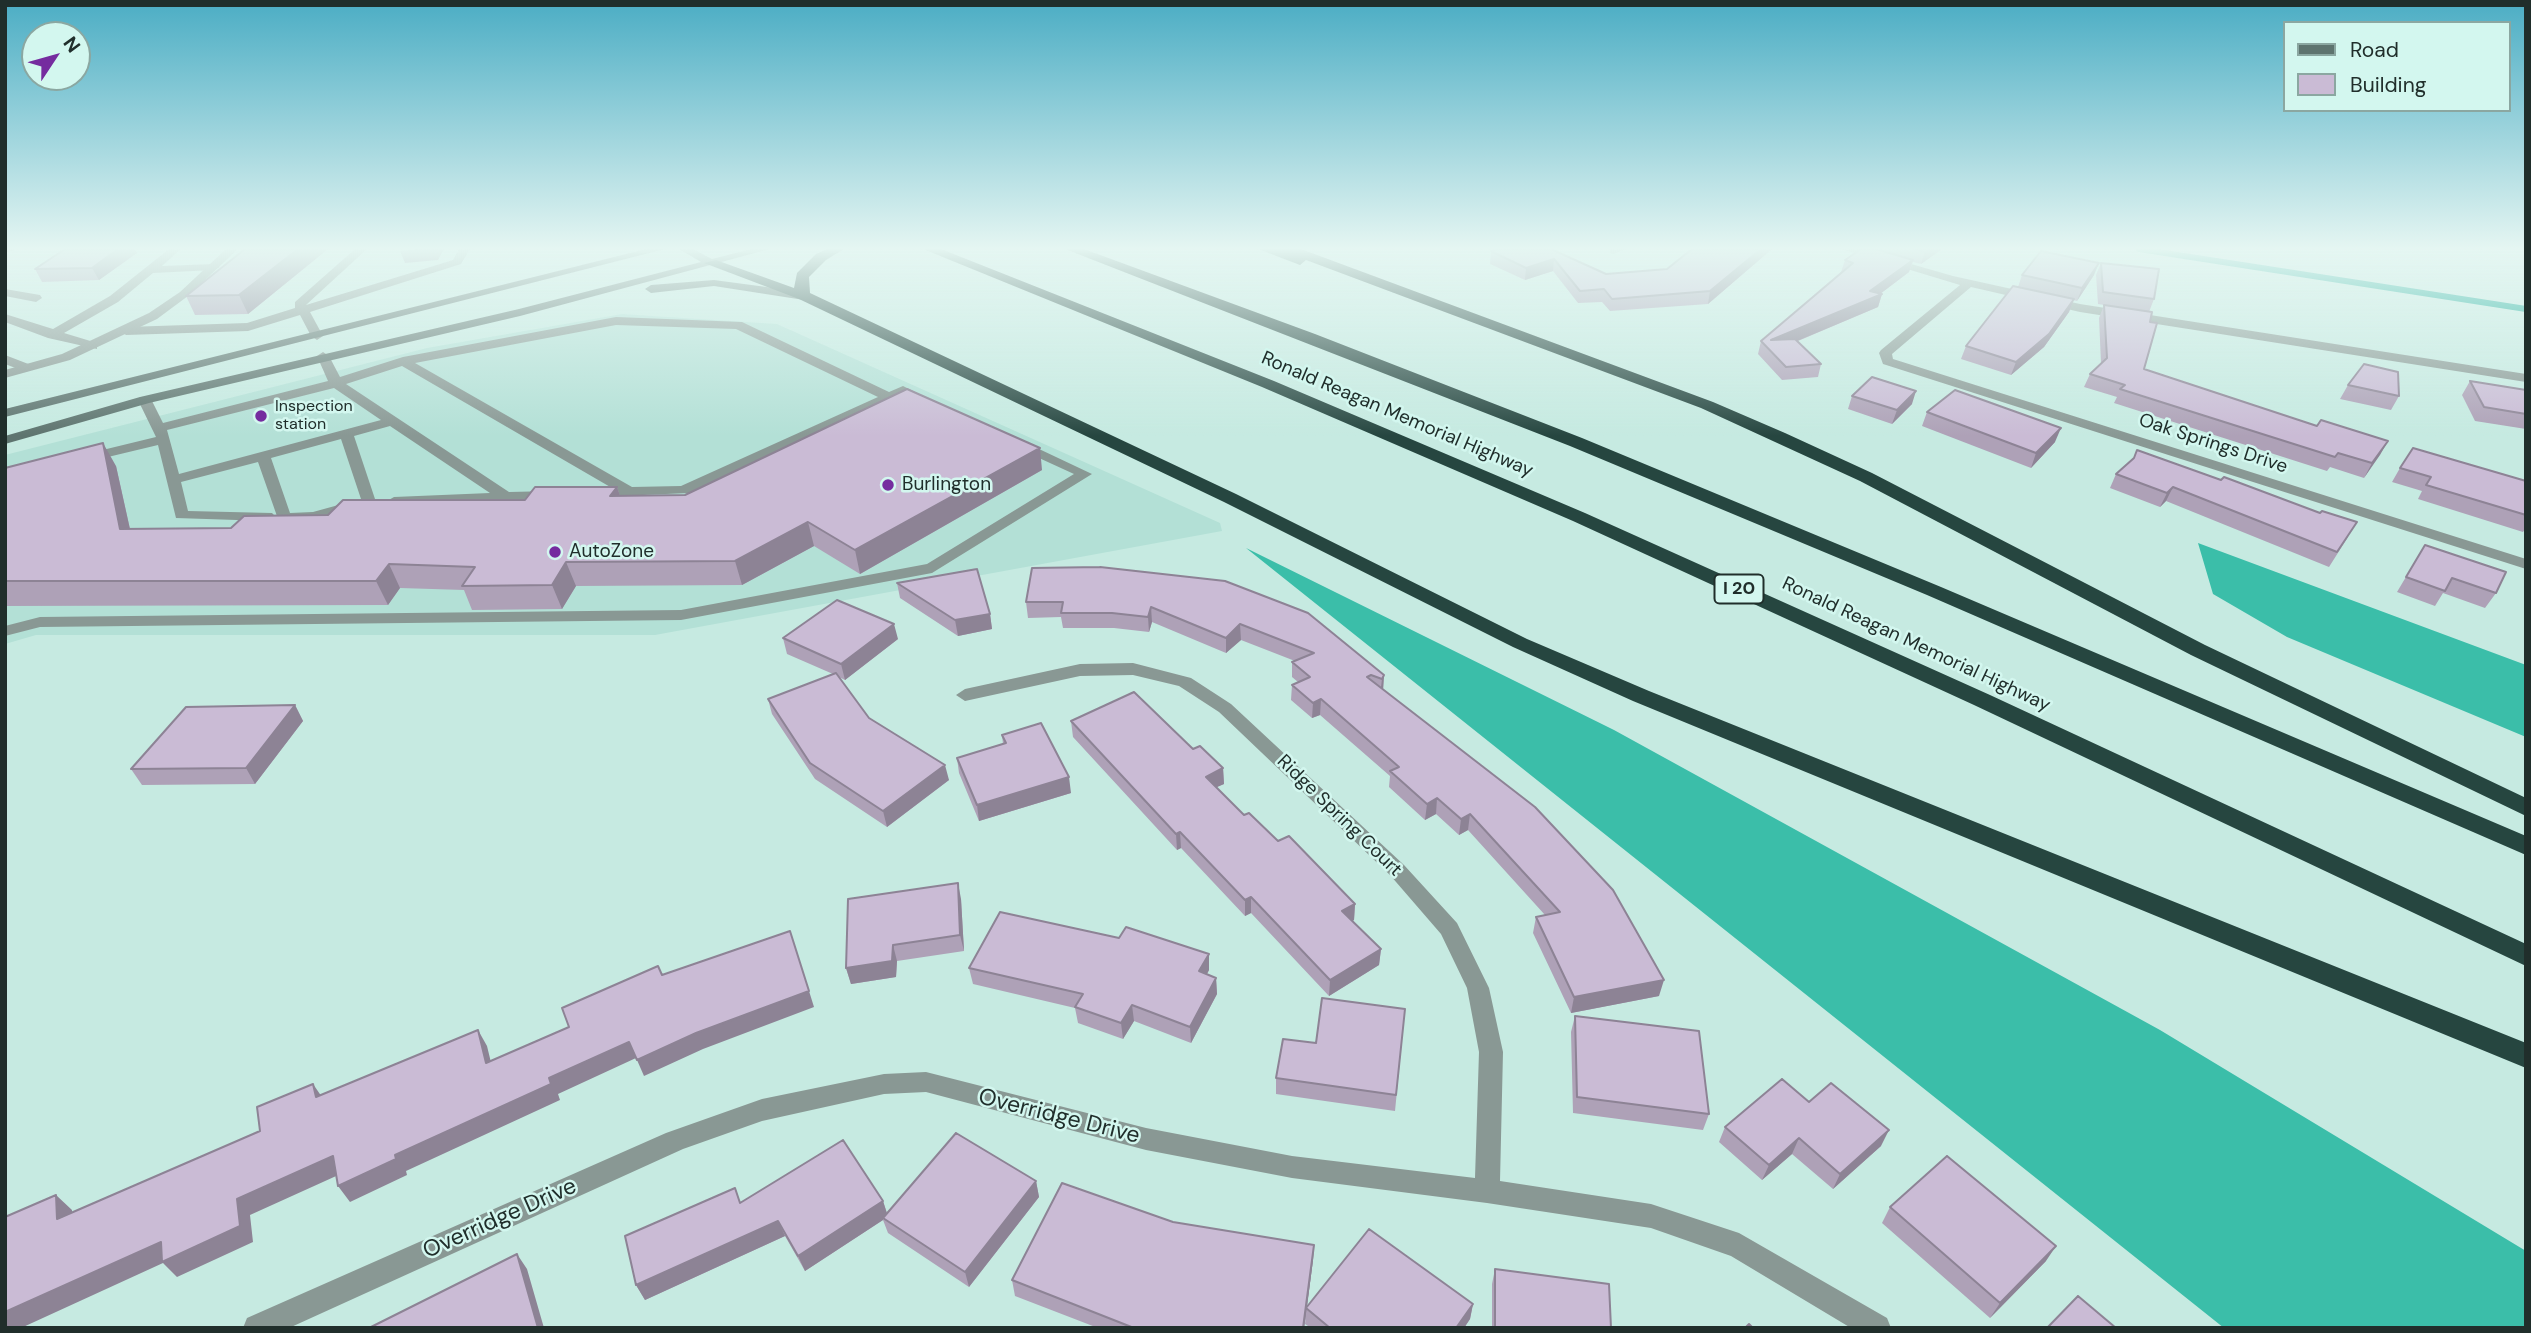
<!DOCTYPE html>
<html>
<head>
<meta charset="utf-8">
<style>
	body { margin:0 }
	#map { position:relative; width:2531px; height:1333px; overflow:hidden; background:#c6eae1; font-family:"DM Sans",sans-serif }
	canvas { display:block }
	.frame { position:absolute; inset:0; border:7px solid #202e2b; pointer-events:none }
	.legend { position:absolute; left:2283px; top:21px; width:228px; height:91px; box-sizing:border-box; background:#d3f7ef; border:2px solid #8ba7a1; margin:0; padding:9px 12px; list-style:none; font-size:21px; color:#202e2b }
	.legend li { display:flex; align-items:center; gap:14px; height:35px }
	.legend b { width:35px; border:2px solid #8ba7a1 }
	.north { position:absolute; left:21px; top:21px; width:70px; height:70px; box-sizing:border-box; background:#d3f7ef; border:2px solid #8ba7a1; border-radius:50%; rotate:54deg; font-size:19px; font-weight:700; line-height:28px; text-align:center; color:#202e2b }
	.north::after { content:''; display:block; margin:auto; width:24px; height:32px; background:#752c9f; clip-path:polygon(50% 0,100% 100%,50% 72%,0 100%) }
</style>
</head>
<body>
<div id="map">
<canvas width="2531" height="1333"></canvas>
<div class="frame"></div>
<ul class="legend">
<li><b style="height:9px;background:#5e746f"></b>Road</li>
<li><b style="height:19px;background:#cabbd5"></b>Building</li>
</ul>
<div class="north">N</div>
</div>
<script>
const g = document.querySelector('canvas').getContext('2d');
g.lineJoin = 'round';
function fill(path, color) {
  g.fillStyle = color;
  g.fill(path, 'evenodd');
}
function toPath(rows) {
  const path = new Path2D();
  for (const r of rows) {
    path.moveTo(r[0], r[1]);
    for (let i = 2; i < r.length; i += 2) path.lineTo(r[i], r[i + 1]);
  }
  return path;
}
function stroke(path, color, width, dash) {
  g.strokeStyle = color;
  g.lineWidth = width;
  g.lineCap = dash ? 'butt' : 'round';
  g.setLineDash(dash || []);
  g.stroke(path);
}
function label(font, color, halo, rows, align = 'center') {
  g.font = font + ' "DM Sans",sans-serif';
  g.lineWidth = 5;
  g.setLineDash([]);
  g.textBaseline = 'middle';
  g.strokeStyle = halo;
  g.fillStyle = color;
  for (const [text, x, y, turn = 0] of rows) {
    g.save();
    g.translate(x, y);
    g.rotate((+turn || 0) * Math.PI / 180);
    g.textAlign = isNaN(turn) ? turn : align;
    if (halo) g.strokeText(text, 0, 0);
    g.fillText(text, 0, 0);
    g.restore();
  }
}
const built = toPath([
	[622,314,777,324,1220,523,1222,531,655,635,36,635,5,644,5,455,427,348]
]);
const forest = toPath([
	[2198,543,2526,665,2526,737,2287,637,2213,594],
	[1246,548,1614,730,2160,1030,2526,1251,2526,1328,2224,1328]
]);
const stream = toPath([
	[2139,249,2526,309]
]);
const service = toPath([
	[5,249,17,249,5,253,5,249],
	[169,249,181,249,162,266,214,264,220,267,214,270,153,273,118,302,64,333,97,343,97,349,48,338,5,322,5,314,53,329,110,296,169,249],
	[355,249,367,249,306,305,453,260,459,249,470,249,461,264,310,312,323,336,317,340,311,336,300,315,248,331,126,335,120,331,126,327,247,323,295,308,295,302,355,249],
	[5,289,40,295,42,298,36,302,5,296,5,289],
	[616,317,742,322,889,392,903,386,931,400,924,404,903,395,689,493,597,497,590,493,592,490,612,488,402,366,346,384,509,492,552,491,559,495,552,499,389,504,387,501,394,497,490,493,390,426,354,436,376,502,374,505,364,505,362,502,341,439,271,458,290,513,313,512,353,501,361,506,358,509,313,522,278,519,258,462,181,482,188,511,272,513,275,516,272,519,267,521,176,518,158,445,87,462,80,458,82,455,156,437,138,400,140,397,150,397,163,423,328,381,317,356,323,352,329,356,340,377,403,357,616,317],
	[616,325,736,329,878,397,681,486,632,487,415,363,616,325],
	[334,388,381,420,179,474,167,430,334,388],
	[5,355,31,365,32,368,26,372,5,364,5,355],
	[1020,440,1092,474,932,573,681,620,40,627,5,636,5,626,40,617,681,610,927,564,1074,474,1015,447,1015,441,1020,440]
]);
const minor = toPath([
	[226,249,238,249,188,296,157,319,70,360,5,378,5,370,62,354,149,313,180,292,226,249],
	[1610,249,1625,249,1614,254,1610,253,1610,249],
	[1841,249,1859,249,1953,276,2080,304,2526,374,2526,382,2080,312,1971,287,1892,354,1893,359,2526,559,2526,569,1883,364,1879,353,1881,350,1960,285,1841,249],
	[1133,663,1191,678,1231,704,1404,865,1457,923,1489,988,1503,1052,1500,1181,1651,1204,1739,1233,1887,1318,1891,1328,1851,1328,1731,1256,1651,1228,1487,1203,1292,1178,1146,1150,926,1092,884,1094,762,1121,683,1149,289,1328,243,1328,247,1318,666,1133,762,1099,884,1074,926,1072,1146,1128,1292,1156,1475,1178,1479,1052,1467,988,1441,934,1390,875,1219,712,1179,686,1133,675,1080,676,965,701,956,695,965,689,1080,664,1133,663]
]);
const secondary = toPath([
	[646,249,665,249,5,417,5,409,646,249],
	[679,249,693,249,712,259,751,249,770,249,520,316,149,403,5,444,5,436,140,397,519,309,701,262,679,249],
	[714,280,804,292,810,296,804,300,714,286,651,293,645,289,651,285,714,280]
]);
const motorway = toPath([
	[827,249,844,249,826,260,809,277,810,293,1236,494,1527,639,1649,691,2526,1043,2526,1068,1633,701,1513,647,1224,502,799,299,704,263,716,260,794,288,797,273,816,254,827,249],
	[923,249,941,249,1274,381,1585,513,1990,695,2526,944,2526,966,1974,705,1573,521,1262,387,923,249],
	[1065,249,1084,249,1315,334,1582,438,1941,587,2526,836,2526,855,1927,595,1570,446,1065,249],
	[1258,249,1301,249,1713,402,1785,433,1872,473,2205,645,2526,798,2526,816,2191,655,1860,481,1701,408,1306,260,1300,265,1258,249]
]);
const wall = toPath([
	[245,249,328,249,248,314,195,315,186,296],
	[1494,249,1551,249,1606,274,1667,269,1692,249,1772,249,1708,304,1610,311,1602,302,1578,303,1553,271,1525,280,1490,264,1491,251,1496,250],
	[1861,249,1942,249,1921,264,1913,262,1909,272,1880,294,1882,294,1878,307,1798,341,1821,364,1818,377,1782,380,1758,354,1761,341,1841,272,1845,260],
	[137,253,99,280,42,282,35,269],
	[2101,263,2154,299,2149,312,2144,369,2317,426,2388,441,2364,478,2330,467,2327,471,2114,403,2117,397,2084,387,2090,374,2101,363,2099,318,2104,305,2098,304,2096,275],
	[2022,275,2094,275,2077,301,2073,300,2069,312,2044,347,2011,375,1961,359,1966,346,2018,287],
	[2470,381,2526,390,2526,429,2475,421,2462,395],
	[2348,385,2399,396,2391,410,2340,399],
	[1852,396,1912,404,1892,424,1848,409],
	[1927,412,2055,442,2031,468,1922,426],
	[2133,459,2348,537,2329,567,2166,501,2160,507,2110,488,2116,474],
	[116,466,130,529,231,528,328,515,525,500,617,487,620,496,685,495,1042,470,860,574,814,546,742,585,576,586,562,609,472,610,464,590,400,588,388,605,5,606,5,468],
	[2400,468,2526,481,2526,528,2523,532,2418,499,2422,491,2392,482],
	[2425,545,2496,593,2485,608,2443,593,2435,606,2397,592],
	[1100,567,1384,675,1383,689,1659,996,1571,1013,1533,933,1536,917,1545,915,1468,830,1459,835,1436,814,1425,820,1389,787,1390,776,1320,715,1312,718,1291,700,1292,685,1298,682,1292,677,1292,662,1295,661,1241,640,1226,653,1152,622,1149,632,1114,628,1063,628,1061,617,1028,618,1026,602],
	[897,583,990,614,992,629,958,636,900,598],
	[783,638,898,639,845,680,839,677,869,718,949,780,887,827,815,779,772,714,768,699,833,674,787,654],
	[295,705,303,721,255,784,142,785,131,769],
	[1071,721,1193,749,1223,768,1224,784,1216,787,1244,815,1355,904,1354,920,1352,921,1381,949,1379,965,1329,996,1251,913,1245,916,1181,848,1177,850,1073,737],
	[1002,735,1071,793,979,821,959,773,957,758,1003,744],
	[961,899,964,951,897,961,896,977,851,984,846,968],
	[1119,938,1209,970,1207,974,1216,978,1217,994,1191,1043,1134,1021,1123,1039,1078,1023,1075,1008,973,984,969,968],
	[1405,1009,1395,1111,1276,1094,1276,1078,1316,1043],
	[1575,1016,1709,1114,1703,1130,1573,1113,1571,1032],
	[1725,1127,1881,1146,1833,1189,1792,1154,1762,1180,1719,1142],
	[1036,1181,1039,1197,969,1287,888,1233,883,1220,805,1271,785,1236,645,1300,636,1285,741,1202,883,1201,887,1213],
	[1890,1207,2046,1261,1990,1318,1882,1223],
	[1173,1222,1314,1245,1313,1260,1307,1307,1473,1304,1470,1319,1464,1328,1311,1328,1305,1324,1306,1316,1304,1328,1098,1328,1015,1296,1012,1280],
	[1495,1269,1611,1328,1492,1328,1492,1284]
]);
const shadedWall = toPath([
	[118,249,135,249,137,253,99,280,92,268],
	[298,249,328,249,248,314,239,295],
	[419,249,444,249,438,260,405,263,400,251],
	[1761,249,1772,249,1708,304,1710,291],
	[1929,249,1942,249,1921,264,1925,252],
	[1554,259,1553,271,1525,280,1526,268],
	[1913,260,1909,272,1876,297,1882,294,1878,307,1771,352,1771,340,1870,291],
	[2099,263,2094,275,2077,301,2082,288],
	[2074,299,2069,312,2044,347,2011,375,2016,362],
	[1916,391,1912,404,1892,424,1897,410],
	[2061,428,2055,442,2031,468,2036,453],
	[2388,441,2380,455,2364,478,2372,463],
	[103,443,116,466,135,552,120,529],
	[1040,448,1042,470,860,574,855,550],
	[617,487,625,510,610,496],
	[2173,487,2166,501,2160,507,2167,493],
	[808,522,814,546,742,585,735,561],
	[566,562,576,586,562,609,552,585],
	[389,564,400,588,388,605,376,581],
	[1151,607,1152,622,1149,632,1148,617],
	[990,614,992,629,958,636,955,620],
	[894,624,898,639,845,680,841,664],
	[1240,624,1241,640,1226,653,1226,638],
	[1384,675,1383,691,1380,695,1382,679],
	[1321,699,1320,715,1312,718,1313,703],
	[295,705,303,721,255,784,246,768],
	[945,765,949,780,887,827,883,811],
	[1223,768,1224,784,1206,792,1206,777],
	[1069,777,1071,793,979,821,977,805],
	[1437,798,1436,814,1425,820,1427,804],
	[1470,814,1468,830,1459,835,1461,819],
	[1180,832,1181,848,1177,850,1176,834],
	[958,883,961,899,964,951,960,935],
	[1251,897,1251,913,1245,916,1245,900],
	[1355,904,1354,920,1341,927,1342,911],
	[893,945,897,961,896,977,851,984,846,968],
	[1381,949,1379,965,1329,996,1330,980],
	[1209,954,1209,970,1200,987,1199,971],
	[1216,978,1217,994,1191,1043,1190,1027],
	[1664,980,1659,996,1571,1013,1574,997],
	[809,991,814,1007,703,1049,644,1076,637,1060,696,1033],
	[1132,1005,1134,1021,1123,1039,1121,1023],
	[478,1030,487,1046,495,1079,486,1063],
	[629,1042,636,1058,558,1094,560,1100,406,1171,407,1175,350,1202,338,1186,395,1155,549,1078],
	[313,1084,324,1100,316,1097],
	[1889,1130,1881,1146,1833,1189,1840,1174],
	[1799,1138,1792,1154,1762,1180,1769,1165],
	[333,1156,345,1172,250,1215,253,1242,177,1277,163,1263,21,1328,5,1328,5,1312,237,1199],
	[1036,1181,1039,1197,969,1287,965,1272],
	[56,1195,72,1210,72,1234,57,1219],
	[883,1201,888,1217,883,1218,883,1220,805,1271,798,1256],
	[778,1221,785,1236,645,1300,636,1285],
	[1314,1245,1313,1260,1304,1328,1303,1328],
	[2056,1246,2046,1261,1990,1318,2000,1303],
	[517,1254,527,1269,544,1328,538,1328],
	[1473,1304,1470,1319,1464,1328,1456,1328]
]);
const building = toPath([
	[65,249,118,249,92,268,35,269,65,249],
	[245,249,298,249,239,295,186,296,245,249],
	[1498,249,1551,249,1606,274,1667,269,1692,249,1761,249,1710,291,1612,299,1604,289,1580,291,1554,259,1526,268,1491,251,1498,249],
	[1861,249,1876,249,1913,260,1870,291,1882,294,1771,340,1795,339,1821,364,1786,367,1761,341,1853,263,1845,260,1861,249],
	[1915,249,1929,249,1925,252,1915,249],
	[2041,251,2099,263,2082,288,2022,275,2041,251],
	[2101,263,2159,269,2154,299,2103,292,2101,263],
	[2013,286,2074,299,2049,334,2016,362,1966,346,2013,286],
	[2104,305,2152,312,2150,322,2157,323,2144,369,2317,426,2321,420,2388,441,2372,463,2338,453,2335,457,2120,389,2125,385,2090,374,2107,358,2104,305],
	[2364,364,2398,372,2399,396,2348,385,2364,364],
	[1872,377,1916,391,1897,410,1852,396,1872,377],
	[2470,381,2526,390,2526,414,2484,407,2470,381],
	[907,389,1040,448,855,550,808,522,735,561,566,562,552,585,462,586,475,567,389,564,376,581,5,581,5,468,103,443,120,529,231,528,244,516,328,515,343,500,525,500,535,487,617,487,610,496,685,495,907,389],
	[1955,390,2061,428,2036,453,1927,412,1955,390],
	[2413,448,2526,481,2526,515,2426,485,2431,477,2400,468,2413,448],
	[2137,450,2221,480,2224,477,2320,513,2322,511,2357,522,2337,552,2173,487,2167,493,2116,474,2134,458,2137,450],
	[2425,545,2506,572,2496,593,2452,578,2445,591,2406,577,2425,545],
	[1100,567,1225,581,1308,613,1384,675,1382,679,1371,675,1367,677,1535,807,1613,890,1664,980,1574,997,1536,917,1560,912,1470,814,1461,819,1437,798,1427,804,1390,771,1399,767,1321,699,1313,703,1292,685,1310,677,1292,662,1314,653,1240,624,1226,638,1151,607,1148,617,1112,613,1061,613,1063,602,1026,602,1032,568,1100,567],
	[977,569,990,614,955,620,897,583,977,569],
	[837,600,894,624,841,664,783,638,837,600],
	[836,673,869,718,945,765,883,811,810,763,768,699,836,673],
	[1134,692,1193,749,1200,746,1223,768,1206,777,1244,815,1249,813,1278,841,1289,836,1355,904,1342,911,1381,949,1330,980,1251,897,1245,900,1180,832,1176,834,1071,721,1134,692],
	[295,705,246,768,131,769,186,707,295,705],
	[1041,723,1069,777,977,805,957,758,1006,743,1002,735,1041,723],
	[958,883,960,935,893,945,892,961,846,968,848,899,958,883],
	[1000,912,1119,938,1126,927,1209,954,1199,971,1216,978,1190,1027,1132,1005,1121,1023,1075,1007,1083,994,969,968,1000,912],
	[790,931,809,991,696,1033,637,1060,629,1042,549,1078,551,1084,395,1155,396,1159,338,1186,333,1156,237,1199,240,1226,162,1262,161,1242,5,1312,5,1217,56,1195,57,1219,260,1131,257,1107,313,1084,316,1097,478,1030,486,1063,569,1027,562,1008,658,966,662,975,790,931],
	[1322,998,1405,1009,1396,1095,1276,1078,1283,1039,1316,1043,1322,998],
	[1575,1016,1699,1031,1709,1114,1577,1097,1575,1016],
	[1782,1079,1809,1102,1831,1083,1889,1130,1840,1174,1799,1138,1769,1165,1725,1127,1782,1079],
	[956,1133,1036,1181,965,1272,883,1218,956,1133],
	[843,1140,883,1201,798,1256,778,1221,636,1285,625,1236,735,1188,740,1203,843,1140],
	[1947,1156,2056,1246,2000,1303,1890,1207,1947,1156],
	[1062,1183,1173,1222,1314,1245,1303,1328,1134,1328,1012,1280,1062,1183],
	[1369,1229,1473,1304,1456,1328,1330,1328,1306,1308,1369,1229],
	[517,1254,538,1328,369,1328,517,1254],
	[1495,1269,1609,1284,1611,1328,1495,1328,1495,1269],
	[2078,1296,2116,1328,2047,1328,2078,1296],
	[1749,1324,1753,1328,1745,1328,1749,1324]
]);
const markers = [
	[261,416,7,"#752c9f"],
	[888,485,7,"#752c9f"],
	[555,552,7,"#752c9f"]
];
const farPoinames = [
	["Inspection",275,407],
	["station",275,425]
];
const shields = [
	[1739,589,49]
];
const shieldNames = [
	["I 20",1739,589]
];
const streetNames = [
	["Ronald Reagan Memorial Highway",1397,415,23],
	["Oak Springs Drive",2213,444,18],
	["Ronald Reagan Memorial Highway",1916,645,25],
	["Ridge Spring Court",1339,816,44]
];
const poiNames = [
	["Burlington",902,485],
	["AutoZone",569,552]
];
const nearStreetnames = [
	["Overridge Drive",1059,1117,14],
	["Overridge Drive",500,1219,-24]
];
fill(built, '#b3e0d6');
fill(forest, '#3bbea9');
stroke(stream, '#01a38e', 6);
fill(service, '#899894');
fill(minor, '#899894');
fill(secondary, '#5e746f');
fill(motorway, '#264640');
fill(wall, '#aea1b7');
fill(shadedWall, '#8d8395');
fill(building, '#cabbd5');
stroke(building, '#8d8395', 2);
const sky = g.createLinearGradient(0, 0, 0, 436);
sky.addColorStop(0, '#4badc4');
sky.addColorStop(0.57, '#e5f6f2');
sky.addColorStop(1, '#e5f6f200');
g.fillStyle = sky;
g.fillRect(0, 0, 2531, 436);
for (const [x, y, r, color] of markers) {
  const dot = new Path2D();
  dot.arc(x, y, r, 0, 2 * Math.PI);
  g.fillStyle = color;
  g.fill(dot);
  stroke(dot, '#d3f7ef', 2.5);
}
label('16px', '#202e2b', '#d3f7ef', farPoinames, 'left');
for (const [x, y, w] of shields) {
  const box = new Path2D();
  box.roundRect(x - w / 2, y - 14.5, w, 29, 5);
  g.fillStyle = '#d3f7ef';
  g.fill(box);
  stroke(box, '#202e2b', 2);
}
label('bold 18px', '#202e2b', null, shieldNames);
label('19px', '#202e2b', '#d3f7ef', streetNames);
label('19px', '#202e2b', '#d3f7ef', poiNames, 'left');
label('23px', '#202e2b', '#d3f7ef', nearStreetnames);
</script>
</body>
</html>
